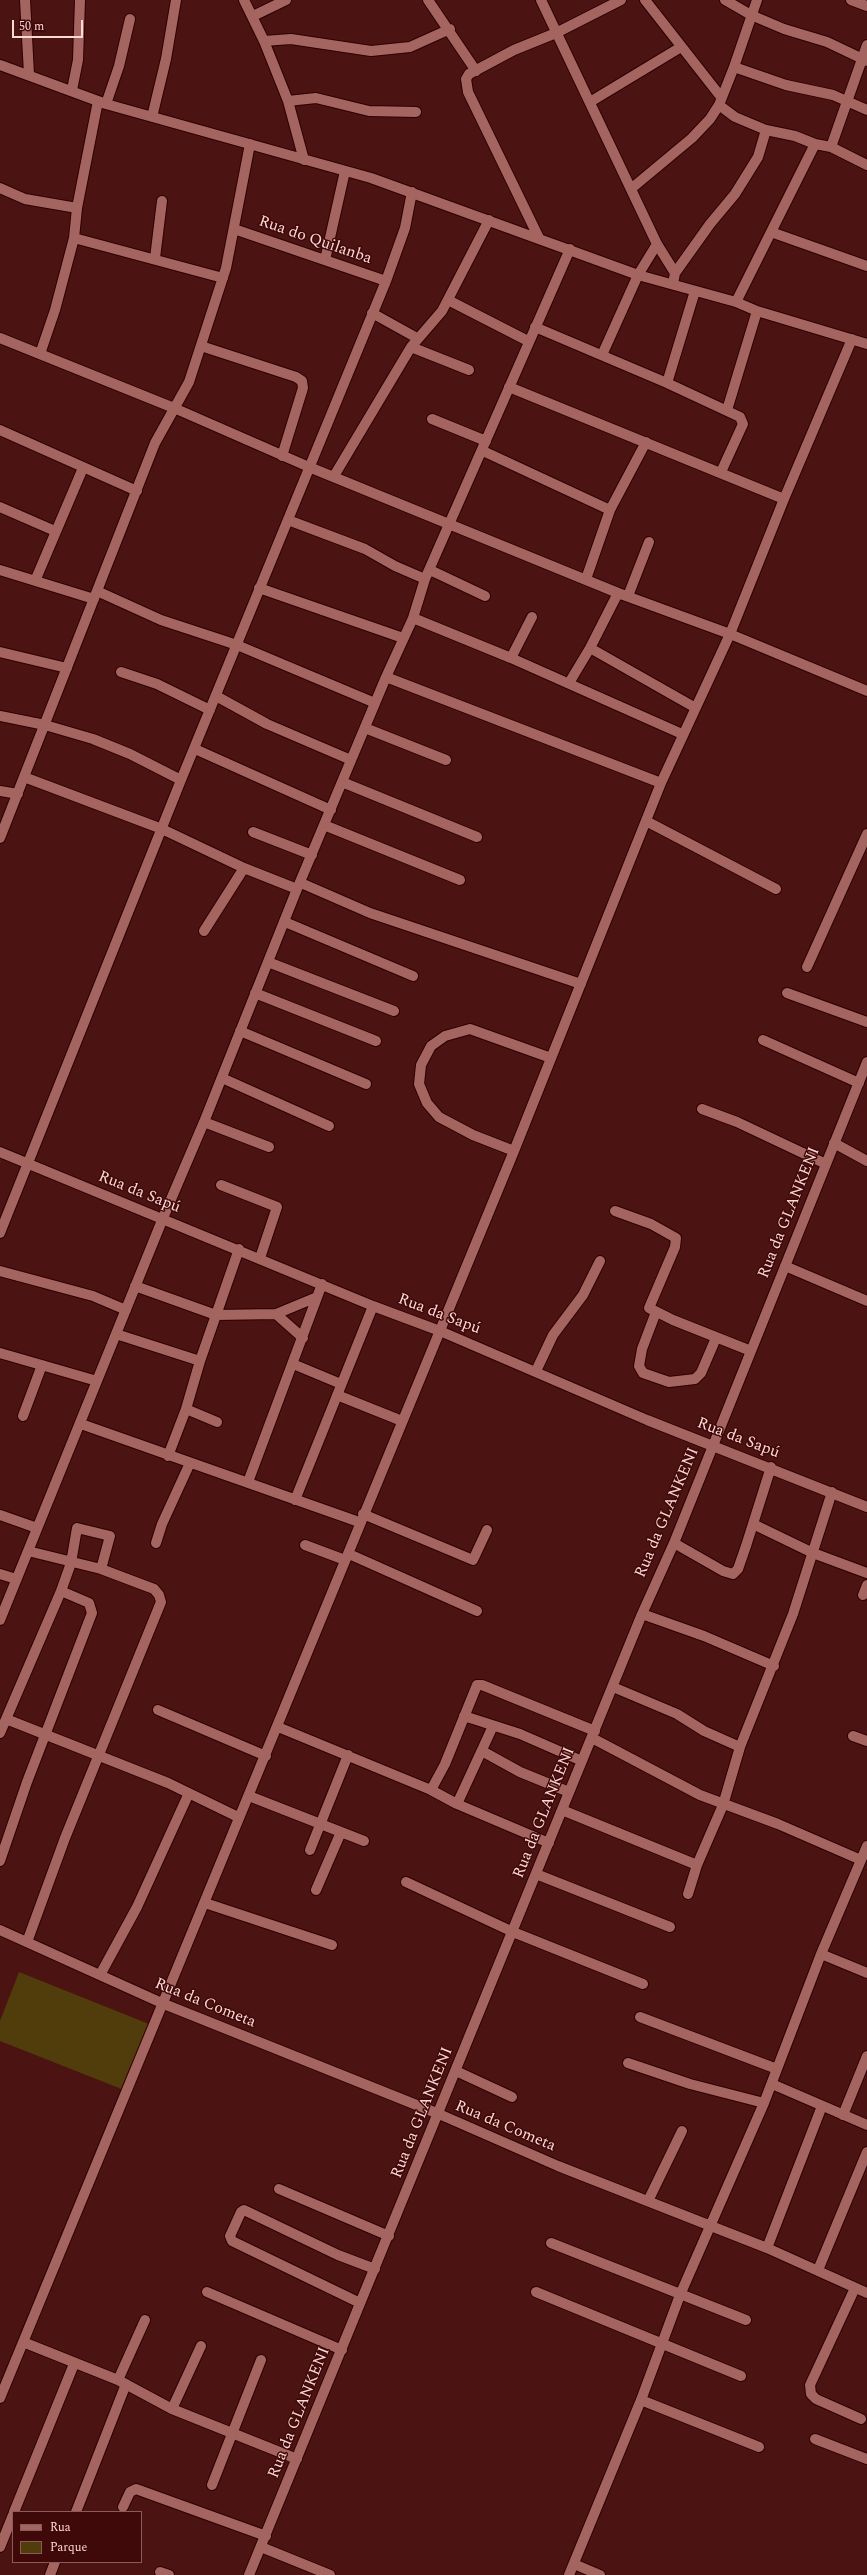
<!DOCTYPE html>
<html>
<head>
<meta charset="utf-8">
<style>
	body { margin:0 }
	#map { position:relative; width:867px; height:2575px; overflow:hidden; background:#4b1312; font-family:Spectral,serif }
	canvas { display:block }
	.legend { position:absolute; left:12px; top:2511px; width:130px; height:52px; box-sizing:border-box; background:#3f0809; border:1px solid #8b5b5a; margin:0; padding:5px 7px; list-style:none; font-size:12px; color:#fdd8d4 }
	.legend li { display:flex; align-items:center; gap:8px; height:20px }
	.legend b { width:20px; border:1px solid #8b5b5a }
	.scale { position:absolute; left:12px; top:20px; width:71px; height:18px; box-sizing:border-box; border:2px solid #fdd8d4; border-top:0; padding-left:5px; font-size:12px; line-height:14px; white-space:nowrap; color:#fdd8d4; -webkit-text-stroke:3px #3f0809; paint-order:stroke }
</style>
</head>
<body>
<div id="map">
<canvas width="867" height="2575"></canvas>
<ul class="legend">
<li><b style="height:5px;background:#a4645f"></b>Rua</li>
<li><b style="height:11px;background:#503d0b"></b>Parque</li>
</ul>
<div class="scale">50 m</div>
</div>
<script>
const g = document.querySelector('canvas').getContext('2d');
g.lineJoin = 'round';
function fill(path, color) {
  g.fillStyle = color;
  g.fill(path, 'evenodd');
}
function toPath(rows) {
  const path = new Path2D();
  for (const r of rows) {
    path.moveTo(r[0], r[1]);
    for (let i = 2; i < r.length; i += 2) path.lineTo(r[i], r[i + 1]);
  }
  return path;
}
function stroke(path, color, width, dash) {
  g.strokeStyle = color;
  g.lineWidth = width;
  g.lineCap = dash ? 'butt' : 'round';
  g.setLineDash(dash || []);
  g.stroke(path);
}
function label(font, color, halo, rows, align = 'center') {
  g.font = font + ' Spectral,serif';
  g.lineWidth = 3;
  g.setLineDash([]);
  g.textBaseline = 'middle';
  g.strokeStyle = halo;
  g.fillStyle = color;
  for (const [text, x, y, turn = 0] of rows) {
    g.save();
    g.translate(x, y);
    g.rotate((+turn || 0) * Math.PI / 180);
    g.textAlign = isNaN(turn) ? turn : align;
    if (halo) g.strokeText(text, 0, 0);
    g.fillText(text, 0, 0);
    g.restore();
  }
}
const green = toPath([
	[19,1972,149,2024,124,2090,0,2041,0,2021]
]);
const minor = toPath([
	[25,0,29,74],
	[244,0,264,41,288,101,304,160],
	[428,0,476,71],
	[541,0,657,244,675,273,673,284],
	[645,0,721,97],
	[725,0,751,15,784,29,827,42,867,61],
	[851,0,867,6],
	[253,16,286,0],
	[264,41,291,39,371,51,410,47,450,29],
	[0,65,106,104,371,178,638,275,736,302,757,311,867,344],
	[734,67,786,85,833,95,867,110],
	[72,90,78,60,80,0],
	[288,101,316,98,369,111,416,112],
	[590,102,681,47],
	[106,104,119,66,130,19],
	[719,105,735,117,766,130,795,136,815,144,831,147,867,165],
	[152,117,166,59,176,0],
	[831,147,867,45],
	[0,188,25,199,77,208],
	[632,188,692,138,710,119,719,105,734,67,757,0],
	[234,229,386,281],
	[771,232,867,266],
	[74,238,223,278],
	[539,238,468,92,466,79,469,74,514,50,556,33,621,0],
	[155,258,162,201],
	[325,260,345,171],
	[675,273,710,224,735,194,758,157,766,130],
	[448,300,528,341],
	[736,302,815,144],
	[372,313,417,338],
	[535,327,667,383,740,417,743,424,721,472],
	[0,338,174,408,309,467,618,593,730,634,867,691],
	[201,346,296,377,302,381,303,388,282,456],
	[411,347,469,370],
	[40,354,55,310,74,238,77,208,98,101],
	[602,355,638,275,657,244],
	[667,383,695,291],
	[509,387,784,499],
	[727,410,757,311],
	[432,419,486,441],
	[0,430,137,491],
	[483,451,610,510],
	[334,476,411,347,442,311,489,220],
	[0,507,55,531],
	[288,520,365,549,395,566,425,579],
	[0,570,94,599],
	[430,570,485,596],
	[586,579,610,510,646,442],
	[35,581,83,468],
	[259,588,403,638],
	[97,591,161,620,237,645,375,703],
	[628,596,649,542],
	[413,618,511,658,682,734],
	[590,648,694,707],
	[0,652,67,668],
	[511,658,532,617],
	[121,672,157,684,210,710],
	[386,677,661,783],
	[569,683,590,648,618,593],
	[216,696,267,724,351,760],
	[0,716,45,725,93,739,130,754,181,780],
	[365,728,446,760],
	[195,749,331,810],
	[24,777,162,829,244,868,297,889],
	[342,782,477,837],
	[0,791,18,794],
	[646,821,776,889],
	[324,825,460,880],
	[253,832,312,855],
	[0,838,155,443,189,382,226,268,250,144],
	[301,883,370,913,581,984],
	[285,922,413,976],
	[204,931,244,868],
	[268,962,394,1011],
	[807,967,867,834],
	[255,993,376,1041],
	[787,993,867,1022],
	[240,1031,366,1084],
	[763,1040,859,1083],
	[222,1078,329,1126],
	[702,1109,737,1122,826,1164],
	[204,1122,269,1147],
	[834,1143,867,1161],
	[514,1151,473,1135,439,1117,427,1103,419,1084,421,1065,431,1046,445,1036,470,1029,551,1058],
	[0,1152,373,1306,440,1331,647,1420,867,1507],
	[221,1185,277,1207,260,1258],
	[615,1211,651,1224,676,1238,675,1247,649,1308,673,1320,751,1351],
	[0,1233,181,780,386,281,405,228,412,192],
	[785,1266,867,1301],
	[0,1271,93,1296,126,1310],
	[135,1286,216,1315,276,1314,317,1297],
	[656,1312,642,1349,639,1366,643,1373,669,1382,695,1379,701,1373,716,1338],
	[276,1314,303,1338],
	[116,1334,200,1361],
	[0,1353,97,1381],
	[293,1364,341,1384],
	[536,1371,553,1335,583,1295,600,1261],
	[337,1395,402,1421],
	[186,1409,217,1422],
	[23,1416,42,1365],
	[81,1424,359,1522],
	[168,1456,186,1409,200,1361,239,1249],
	[248,1482,322,1284],
	[295,1500,373,1306],
	[363,1514,473,1560,487,1530],
	[0,1515,37,1528],
	[753,1524,813,1553,867,1573],
	[156,1543,162,1524,190,1463],
	[674,1543,723,1571,733,1574,738,1569,746,1546,771,1467],
	[305,1545,345,1560],
	[349,1554,477,1611],
	[0,1574,16,1579],
	[863,1595,867,1585],
	[642,1614,704,1636,774,1666],
	[0,1620,163,1218,204,1122,297,889,386,677,413,618,425,579,570,249],
	[613,1687,677,1714,704,1731,740,1747],
	[158,1710,266,1756],
	[464,1716,520,1734,582,1761],
	[6,1719,168,1783,238,1817],
	[278,1727,431,1790,457,1804,549,1843],
	[0,1733,61,1591,71,1563,77,1528,110,1536,101,1569],
	[853,1736,867,1741],
	[592,1738,700,1795,778,1824,861,1860],
	[482,1751,520,1772,569,1792],
	[431,1790,445,1764,477,1685,482,1685,595,1731],
	[249,1796,364,1841],
	[457,1804,493,1726],
	[562,1810,697,1865],
	[310,1850,348,1755],
	[0,1861,27,1782,92,1613,89,1603,61,1591],
	[536,1874,670,1927],
	[406,1882,513,1932,643,1984],
	[316,1890,341,1832],
	[688,1894,697,1865,723,1805,740,1747,793,1614,832,1492],
	[205,1903,332,1945],
	[0,1930,164,2004,439,2114,558,2166,767,2248,867,2293],
	[27,1942,65,1838,161,1602,159,1595,154,1589,101,1569,28,1551],
	[821,1954,867,1973],
	[100,1975,137,1907,189,1793],
	[640,2017,777,2069],
	[628,2063,690,2084,764,2103],
	[456,2071,512,2097],
	[772,2084,867,2125],
	[843,2115,867,2056],
	[279,2189,389,2236],
	[648,2201,682,2131],
	[551,2243,746,2320],
	[767,2248,822,2106],
	[818,2270,867,2152],
	[855,2288,810,2385,811,2394,816,2399,861,2419],
	[207,2292,342,2350],
	[536,2292,741,2376],
	[360,2303,232,2241,230,2236,241,2212,244,2210,338,2255,375,2269],
	[23,2342,118,2380,172,2409,297,2459],
	[118,2380,145,2320],
	[0,2398,514,1151,661,783,730,634,784,499,852,339],
	[641,2400,759,2447],
	[172,2409,201,2346],
	[815,2439,867,2459],
	[212,2485,261,2360],
	[123,2507,130,2492,136,2489,266,2536],
	[14,2512,74,2364],
	[76,2512,126,2384],
	[0,2547,13,2515],
	[261,2547,330,2575],
	[574,2564,600,2575],
	[160,2572,169,2575],
	[50,2575,55,2562],
	[249,2575,642,1614,674,1543,867,1062],
	[569,2575,641,2400,680,2295,764,2103,821,1954,867,1846]
]);
const streetNames = [
	["Rua do Quilanba",315,241,19],
	["Rua da Sapú",139,1193,22],
	["Rua da GLANKENI",790,1213,-68],
	["Rua da Sapú",439,1315,21],
	["Rua da Sapú",738,1439,21],
	["Rua da GLANKENI",668,1513,-67],
	["Rua da GLANKENI",545,1813,-68],
	["Rua da Cometa",205,2004,22],
	["Rua da GLANKENI",423,2113,-68],
	["Rua da Cometa",505,2127,23],
	["Rua da GLANKENI",300,2413,-68]
];
fill(green, '#503d0b');
stroke(minor, '#2e0000', 12);
stroke(minor, '#a4645f', 10);
label('16px', '#fdd8d4', '#3f0809', streetNames);
</script>
</body>
</html>
